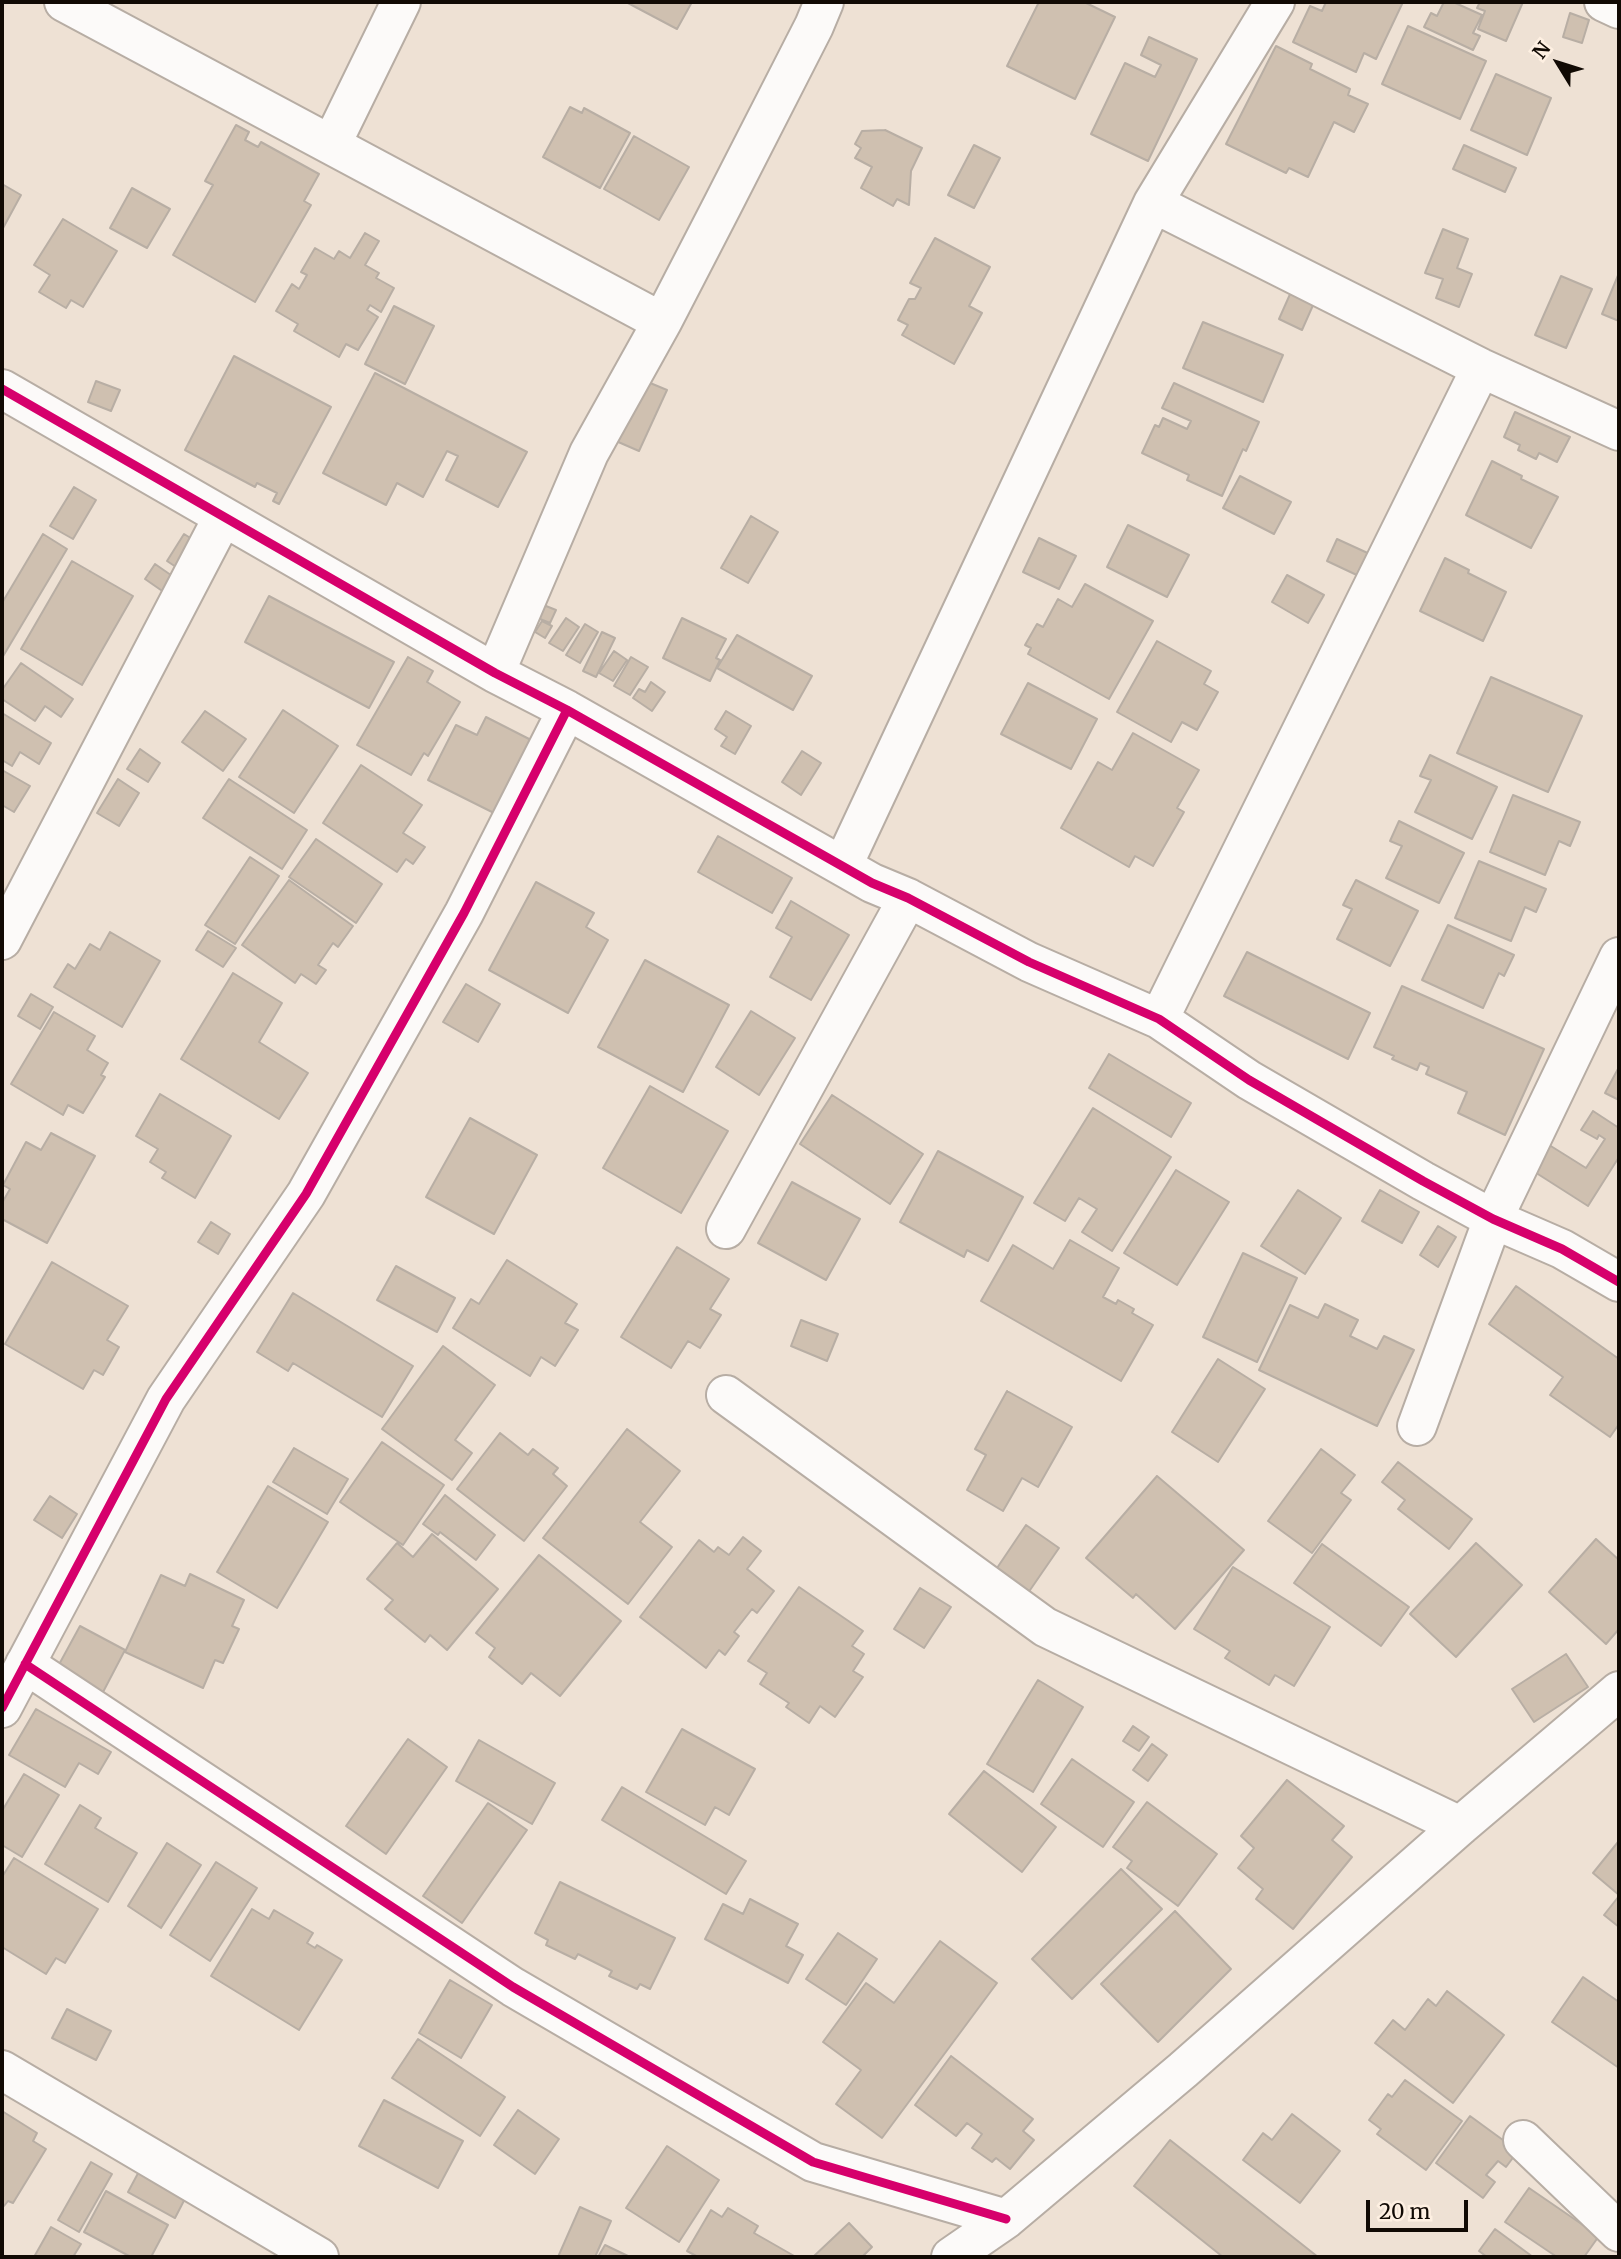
<!DOCTYPE html>
<html>
<head>
<meta charset="utf-8">
<style>
	body { margin:0 }
	#map { position:relative; width:1621px; height:2259px; overflow:hidden; background:#eee1d4; font-family:Merriweather,serif }
	canvas { display:block }
	.frame { position:absolute; inset:0; border:4px solid #110a04; pointer-events:none }
	.north { position:absolute; left:1523px; top:28px; width:70px; height:70px; -webkit-text-stroke:5px #fef0e2; paint-order:stroke; rotate:308deg; font-size:19px; font-weight:700; line-height:28px; text-align:center; color:#110a04 }
	.north::after { content:''; display:block; margin:auto; width:24px; height:32px; background:#110a04; clip-path:polygon(50% 0,100% 100%,50% 72%,0 100%) }
	.scale { position:absolute; left:1366px; top:2200px; width:102px; height:32px; box-sizing:border-box; border:4px solid #110a04; border-top:0; padding-left:9px; font-size:21px; line-height:24px; white-space:nowrap; color:#110a04; -webkit-text-stroke:5px #fef0e2; paint-order:stroke }
</style>
</head>
<body>
<div id="map">
<canvas width="1621" height="2259"></canvas>
<div class="frame"></div>
<div class="north">N</div>
<div class="scale">20 m</div>
</div>
<script>
const g = document.querySelector('canvas').getContext('2d');
g.lineJoin = 'round';
function fill(path, color) {
  g.fillStyle = color;
  g.fill(path, 'evenodd');
}
function toPath(rows) {
  const path = new Path2D();
  for (const r of rows) {
    path.moveTo(r[0], r[1]);
    for (let i = 2; i < r.length; i += 2) path.lineTo(r[i], r[i + 1]);
  }
  return path;
}
function stroke(path, color, width, dash) {
  g.strokeStyle = color;
  g.lineWidth = width;
  g.lineCap = dash ? 'butt' : 'round';
  g.setLineDash(dash || []);
  g.stroke(path);
}
const building = toPath([
	[626,2,692,2,677,29,626,2],
	[1039,2,1084,2,1115,17,1075,99,1007,66,1039,2],
	[1326,2,1403,2,1376,59,1364,53,1356,72,1293,42,1310,6,1322,11,1326,2],
	[1444,2,1453,2,1482,15,1473,33,1480,36,1473,50,1424,27,1431,13,1437,16,1444,2],
	[1480,2,1523,2,1506,41,1478,29,1485,11,1477,8,1480,2],
	[1570,13,1589,20,1582,43,1563,37,1570,13],
	[1408,26,1486,61,1460,119,1382,84,1408,26],
	[1149,37,1197,59,1148,161,1091,134,1125,63,1155,77,1161,65,1141,55,1149,37],
	[1276,46,1312,64,1310,69,1350,89,1348,95,1368,104,1354,132,1334,122,1308,177,1289,168,1286,173,1226,144,1276,46],
	[1496,74,1551,98,1527,155,1471,130,1496,74],
	[570,107,582,113,584,108,630,133,600,188,543,157,570,107],
	[236,125,249,132,245,140,258,147,261,142,319,174,304,201,311,205,255,302,173,255,213,185,205,181,236,125],
	[885,130,922,148,911,171,909,205,897,199,893,206,861,188,872,167,855,158,861,148,855,144,862,131,885,130],
	[634,136,689,167,659,220,604,189,634,136],
	[974,145,1000,158,974,208,948,195,974,145],
	[1464,145,1516,168,1505,192,1453,169,1464,145],
	[2,184,21,195,2,230,2,184],
	[132,188,170,209,147,248,110,228,132,188],
	[63,219,117,251,83,307,71,300,66,308,39,292,50,275,34,265,63,219],
	[1443,229,1468,239,1457,268,1472,274,1459,307,1436,298,1443,279,1425,273,1443,229],
	[365,233,379,241,365,265,379,273,376,278,394,288,381,312,370,305,367,310,378,317,358,350,346,344,339,357,294,331,298,324,276,311,292,284,299,289,307,275,301,272,315,248,334,259,339,251,350,258,365,233],
	[935,238,990,267,969,306,982,313,954,364,902,335,908,325,898,320,909,299,915,299,921,288,910,283,935,238],
	[1619,273,1619,321,1602,314,1619,273],
	[1561,276,1592,289,1566,348,1535,335,1561,276],
	[1291,292,1314,303,1302,330,1279,319,1291,292],
	[394,306,434,326,405,384,365,364,394,306],
	[1203,322,1283,355,1263,402,1183,368,1203,322],
	[234,356,331,407,279,504,273,501,277,493,257,483,255,487,185,450,234,356],
	[375,373,527,452,498,507,446,480,458,456,447,451,423,497,397,483,386,505,323,473,375,373],
	[643,380,667,390,639,451,616,441,643,380],
	[96,381,120,390,111,411,88,402,96,381],
	[1174,383,1259,422,1246,451,1243,449,1222,496,1187,480,1189,475,1142,453,1155,425,1159,427,1163,418,1187,429,1191,421,1162,408,1174,383],
	[1515,412,1570,437,1557,462,1539,453,1536,459,1518,450,1520,445,1504,437,1515,412],
	[1492,461,1522,476,1521,479,1558,497,1531,548,1466,515,1492,461],
	[1240,476,1291,502,1274,534,1223,508,1240,476],
	[74,487,96,500,73,539,50,526,74,487],
	[751,516,778,532,748,583,721,568,751,516],
	[1128,525,1189,555,1167,597,1107,567,1128,525],
	[43,534,67,549,2,658,2,603,43,534],
	[184,534,200,544,182,571,167,561,184,534],
	[1039,538,1076,556,1059,589,1023,572,1039,538],
	[1337,539,1372,555,1361,577,1327,561,1337,539],
	[1445,558,1469,570,1468,573,1506,592,1483,641,1420,611,1445,558],
	[72,561,133,596,82,685,21,649,72,561],
	[155,564,178,580,168,595,145,579,155,564],
	[1287,575,1324,595,1308,623,1272,602,1287,575],
	[1085,584,1153,621,1109,699,1028,654,1031,648,1025,645,1037,624,1043,627,1058,599,1072,607,1085,584],
	[269,596,394,662,369,708,245,642,269,596],
	[541,604,556,610,550,623,535,617,541,604],
	[566,618,579,627,563,651,549,643,566,618],
	[682,618,726,639,716,658,720,660,710,681,663,658,682,618],
	[542,621,552,626,545,638,535,632,542,621],
	[585,624,598,632,580,663,566,655,585,624],
	[602,632,615,638,596,677,583,671,602,632],
	[737,635,812,676,793,710,717,668,737,635],
	[1157,641,1211,671,1204,684,1218,692,1197,730,1182,722,1171,742,1117,712,1157,641],
	[614,651,627,660,613,681,599,673,614,651],
	[408,657,433,671,427,682,460,702,428,756,424,753,411,775,357,745,408,657],
	[631,657,648,667,630,695,614,686,631,657],
	[21,663,73,699,61,717,45,706,35,721,2,699,2,690,21,663],
	[1491,677,1582,716,1548,792,1457,753,1491,677],
	[651,682,665,692,652,711,633,698,639,689,645,692,651,682],
	[1028,683,1097,719,1071,769,1001,734,1028,683],
	[283,710,338,746,294,813,239,777,283,710],
	[205,711,246,739,223,771,182,742,205,711],
	[726,711,751,726,735,754,721,746,727,737,715,729,726,711],
	[2,713,51,743,39,764,20,752,12,766,2,760,2,713],
	[486,717,535,742,498,815,428,780,456,725,477,735,486,717],
	[1133,733,1199,770,1177,808,1184,812,1153,866,1135,856,1129,867,1061,828,1098,762,1112,770,1133,733],
	[140,749,160,763,148,782,127,769,140,749],
	[802,751,821,763,801,795,782,782,802,751],
	[1430,755,1497,787,1472,839,1415,812,1431,780,1420,776,1430,755],
	[361,765,422,805,403,833,425,847,413,864,406,859,397,872,323,823,361,765],
	[2,770,30,786,14,812,2,805,2,770],
	[118,779,139,793,119,826,97,813,118,779],
	[229,779,307,830,282,869,203,818,229,779],
	[1513,795,1580,822,1570,846,1559,841,1545,875,1490,852,1513,795],
	[1399,821,1464,853,1439,903,1386,878,1402,846,1390,841,1399,821],
	[718,836,792,878,772,913,698,872,718,836],
	[316,839,382,884,356,923,289,877,316,839],
	[250,857,279,876,235,944,205,925,250,857],
	[1479,861,1546,889,1536,912,1525,907,1511,941,1455,918,1479,861],
	[289,880,353,926,338,947,333,943,318,965,326,970,316,984,301,974,295,983,242,945,289,880],
	[1356,880,1418,911,1390,966,1337,939,1352,909,1343,905,1356,880],
	[536,882,594,913,586,927,608,940,568,1013,489,970,536,882],
	[791,901,849,935,811,1000,770,977,792,937,776,928,791,901],
	[1448,925,1514,955,1504,976,1499,973,1483,1008,1422,980,1448,925],
	[208,931,236,948,223,967,196,950,208,931],
	[110,932,160,961,122,1027,54,987,68,964,75,969,90,944,100,950,110,932],
	[1247,952,1370,1013,1348,1059,1224,996,1247,952],
	[645,960,729,1005,683,1092,598,1047,645,960],
	[233,973,282,1003,259,1042,308,1073,279,1119,181,1059,233,973],
	[466,984,500,1004,478,1042,443,1022,466,984],
	[1402,986,1544,1049,1505,1135,1458,1113,1467,1092,1426,1074,1429,1067,1420,1063,1417,1070,1392,1059,1394,1056,1374,1047,1402,986],
	[31,994,53,1007,40,1029,18,1016,31,994],
	[751,1011,795,1038,759,1095,716,1067,751,1011],
	[54,1012,95,1036,87,1050,108,1063,101,1075,105,1077,83,1113,68,1105,63,1115,11,1084,54,1012],
	[1109,1054,1191,1103,1171,1137,1089,1088,1109,1054],
	[1619,1067,1619,1100,1605,1093,1619,1067],
	[650,1086,728,1131,681,1213,603,1168,650,1086],
	[160,1094,231,1136,195,1198,162,1178,166,1172,150,1162,158,1149,136,1136,160,1094],
	[832,1095,923,1154,890,1204,800,1144,832,1095],
	[1093,1108,1171,1157,1112,1251,1082,1232,1097,1209,1079,1198,1065,1221,1034,1203,1093,1108],
	[1593,1111,1619,1128,1619,1157,1588,1206,1530,1169,1546,1143,1586,1168,1605,1139,1599,1135,1597,1139,1581,1130,1593,1111],
	[470,1118,537,1155,494,1234,426,1197,470,1118],
	[51,1133,95,1156,47,1243,2,1219,2,1203,10,1189,3,1185,26,1142,41,1150,51,1133],
	[938,1151,1023,1197,988,1261,967,1250,964,1257,900,1222,938,1151],
	[1176,1170,1229,1202,1177,1285,1124,1253,1176,1170],
	[792,1182,860,1219,826,1280,758,1243,792,1182],
	[1298,1190,1341,1218,1305,1274,1261,1246,1298,1190],
	[1380,1190,1419,1212,1402,1243,1362,1221,1380,1190],
	[211,1222,230,1234,218,1254,198,1242,211,1222],
	[1438,1226,1456,1237,1438,1267,1420,1255,1438,1226],
	[1070,1240,1119,1268,1103,1297,1116,1304,1118,1300,1134,1309,1132,1313,1153,1325,1121,1381,981,1301,1013,1245,1053,1269,1070,1240],
	[677,1247,729,1279,710,1309,721,1315,700,1348,688,1341,671,1368,621,1337,677,1247],
	[1243,1253,1297,1278,1257,1362,1203,1337,1243,1253],
	[507,1260,577,1304,565,1323,578,1330,555,1366,541,1357,530,1376,453,1328,471,1299,479,1304,507,1260],
	[52,1262,128,1306,107,1340,119,1347,103,1375,94,1370,83,1389,5,1344,52,1262],
	[396,1266,455,1298,437,1332,377,1300,396,1266],
	[1516,1286,1619,1359,1619,1424,1610,1437,1550,1395,1563,1377,1489,1324,1516,1286],
	[293,1293,413,1366,382,1417,293,1363,288,1371,257,1352,293,1293],
	[1325,1304,1358,1320,1350,1336,1377,1349,1384,1336,1414,1350,1377,1426,1259,1370,1290,1305,1318,1318,1325,1304],
	[801,1320,838,1334,827,1361,791,1346,801,1320],
	[443,1346,495,1385,455,1440,472,1453,452,1480,382,1429,443,1346],
	[1218,1359,1265,1389,1218,1462,1172,1432,1218,1359],
	[1007,1391,1072,1427,1038,1487,1022,1478,1003,1511,967,1490,986,1455,975,1449,1007,1391],
	[627,1429,680,1471,640,1522,672,1547,628,1604,543,1538,627,1429],
	[500,1433,528,1455,533,1449,558,1468,553,1474,567,1486,524,1541,457,1489,500,1433],
	[382,1442,444,1485,403,1545,340,1502,382,1442],
	[294,1448,348,1479,327,1514,273,1482,294,1448],
	[1321,1449,1355,1475,1341,1493,1351,1500,1312,1553,1268,1521,1321,1449],
	[1398,1462,1472,1519,1449,1549,1398,1509,1405,1500,1382,1482,1398,1462],
	[1157,1476,1244,1550,1175,1629,1136,1594,1133,1598,1086,1558,1157,1476],
	[268,1486,328,1522,277,1608,217,1572,268,1486],
	[445,1495,495,1535,476,1560,440,1532,438,1535,423,1524,445,1495],
	[50,1496,77,1514,62,1538,34,1520,50,1496],
	[1026,1525,1059,1548,1028,1593,995,1571,1026,1525],
	[432,1534,498,1589,447,1650,430,1635,425,1642,385,1609,393,1600,367,1579,397,1543,413,1557,432,1534],
	[743,1537,761,1551,747,1569,774,1591,757,1613,752,1609,734,1632,739,1636,725,1655,719,1650,706,1668,640,1617,699,1540,714,1552,718,1547,729,1555,743,1537],
	[1596,1539,1619,1560,1619,1629,1606,1644,1549,1592,1596,1539],
	[1476,1543,1522,1585,1456,1657,1410,1614,1476,1543],
	[1322,1544,1409,1607,1381,1646,1294,1583,1322,1544],
	[539,1555,621,1621,560,1696,531,1673,522,1684,489,1657,495,1648,476,1633,539,1555],
	[1233,1567,1330,1627,1294,1686,1275,1675,1269,1685,1225,1658,1230,1651,1194,1629,1233,1567],
	[190,1574,244,1600,232,1626,239,1629,223,1663,215,1660,203,1688,125,1652,161,1575,185,1586,190,1574],
	[799,1587,863,1631,852,1646,864,1654,853,1671,863,1677,835,1717,820,1706,809,1723,786,1707,789,1703,760,1684,767,1673,748,1661,799,1587],
	[920,1588,951,1607,924,1648,894,1629,920,1588],
	[80,1626,125,1650,102,1694,56,1670,80,1626],
	[1566,1654,1588,1687,1534,1722,1512,1689,1566,1654],
	[1038,1680,1083,1707,1033,1792,987,1764,1038,1680],
	[36,1709,111,1752,98,1774,79,1763,65,1787,9,1755,36,1709],
	[1133,1726,1149,1737,1139,1751,1123,1741,1133,1726],
	[682,1729,755,1769,729,1815,715,1807,705,1825,646,1792,682,1729],
	[408,1739,447,1767,386,1854,346,1826,408,1739],
	[479,1740,555,1783,532,1824,456,1781,479,1740],
	[1152,1744,1167,1755,1148,1781,1133,1770,1152,1744],
	[1072,1759,1134,1802,1103,1847,1041,1804,1072,1759],
	[984,1771,1056,1827,1022,1872,949,1814,984,1771],
	[24,1774,59,1795,22,1857,2,1845,2,1811,24,1774],
	[1287,1780,1344,1826,1332,1840,1352,1857,1293,1929,1256,1899,1263,1889,1238,1868,1254,1848,1241,1836,1287,1780],
	[622,1787,746,1861,726,1894,602,1820,622,1787],
	[1147,1802,1217,1854,1178,1906,1127,1868,1132,1861,1113,1847,1147,1802],
	[488,1803,527,1830,462,1923,423,1896,488,1803],
	[80,1805,101,1818,95,1828,137,1853,108,1902,45,1864,80,1805],
	[1618,1842,1619,1843,1619,1895,1593,1873,1618,1842],
	[167,1843,201,1865,161,1928,128,1906,167,1843],
	[14,1858,98,1909,65,1963,56,1958,46,1974,2,1947,2,1877,14,1858],
	[216,1862,257,1888,210,1961,170,1935,216,1862],
	[1121,1869,1162,1909,1072,1999,1032,1959,1121,1869],
	[560,1882,675,1938,650,1989,640,1984,637,1989,609,1976,612,1971,578,1954,575,1959,546,1945,548,1940,535,1933,560,1882],
	[1619,1896,1619,1927,1604,1915,1619,1896],
	[750,1899,798,1924,786,1946,803,1955,788,1983,705,1939,723,1904,743,1914,750,1899],
	[252,1909,269,1919,274,1910,313,1933,307,1943,315,1948,317,1945,342,1960,299,2030,211,1976,252,1909],
	[1175,1911,1231,1969,1158,2042,1101,1984,1175,1911],
	[838,1933,877,1959,846,2005,806,1979,838,1933],
	[940,1941,997,1983,882,2138,836,2104,861,2070,823,2042,866,1983,894,2003,940,1941],
	[1583,1977,1619,2002,1619,2068,1552,2022,1583,1977],
	[450,1980,492,2005,461,2058,419,2033,450,1980],
	[1447,1991,1504,2035,1453,2103,1375,2043,1393,2020,1405,2030,1428,1999,1436,2006,1447,1991],
	[67,2009,111,2031,96,2060,52,2038,67,2009],
	[418,2039,505,2097,480,2136,392,2078,418,2039],
	[951,2056,1033,2119,1023,2131,1034,2140,1010,2169,996,2158,992,2162,972,2148,982,2134,967,2123,956,2136,915,2105,951,2056],
	[1405,2080,1462,2121,1426,2170,1377,2134,1381,2129,1369,2120,1388,2094,1392,2097,1405,2080],
	[384,2100,463,2141,438,2188,359,2146,384,2100],
	[518,2110,559,2139,535,2174,494,2145,518,2110],
	[2,2111,37,2133,33,2141,46,2149,13,2203,8,2201,4,2206,2,2205,2,2111],
	[1292,2114,1340,2151,1300,2203,1243,2160,1263,2133,1272,2140,1292,2114],
	[1470,2116,1518,2151,1506,2167,1498,2161,1486,2175,1495,2182,1483,2198,1436,2163,1470,2116],
	[1170,2140,1318,2257,1223,2257,1134,2186,1170,2140],
	[667,2146,719,2180,679,2242,626,2208,667,2146],
	[91,2162,112,2174,79,2232,58,2220,91,2162],
	[143,2164,190,2189,175,2218,128,2192,143,2164],
	[1529,2188,1599,2236,1584,2257,1557,2257,1505,2222,1529,2188],
	[106,2191,168,2225,151,2257,131,2257,84,2232,106,2191],
	[580,2207,611,2221,595,2257,558,2257,580,2207],
	[728,2208,758,2226,754,2233,796,2257,698,2257,687,2251,711,2210,722,2217,728,2208],
	[849,2223,872,2247,862,2257,813,2257,849,2223],
	[51,2227,81,2244,73,2257,34,2257,51,2227],
	[1495,2229,1533,2257,1487,2257,1479,2251,1495,2229],
	[605,2245,630,2257,598,2257,605,2245]
]);
const street = toPath([
	[64,2,662,322],
	[1604,2,1619,9],
	[332,143,401,2],
	[1153,203,1481,368,1619,431],
	[2,389,495,673,567,710,872,883,908,898,1029,962,1159,1019,1249,1080,1423,1181,1493,1219,1562,1249,1619,1282],
	[495,673,589,453,662,322,722,206,814,26,824,2],
	[843,865,1153,203,1275,2],
	[2,940,223,517],
	[1159,1019,1481,368],
	[726,1229,908,898],
	[726,1395,1045,1627,1460,1826],
	[1417,1426,1493,1219,1619,957],
	[25,1664,513,1987,813,2162,1006,2219],
	[2,1708,166,1399,306,1194,464,913,567,710],
	[2,2070,319,2257],
	[1523,2140,1619,2232],
	[951,2257,1006,2219,1183,2070,1460,1826,1619,1691]
]);
const cycleway = toPath([
	[2,389,495,673,567,710,872,883,908,898,1029,962,1159,1019,1249,1080,1423,1181,1493,1219,1562,1249,1619,1282],
	[25,1664,513,1987,813,2162,1006,2219],
	[2,1708,166,1399,306,1194,464,913,567,710]
]);
fill(building, '#cfc0b0');
stroke(building, '#b8aea4', 2);
stroke(street, '#b7ada4', 42);
stroke(street, '#fcfaf9', 38);
stroke(cycleway, '#d6006c', 9);
</script>
</body>
</html>
